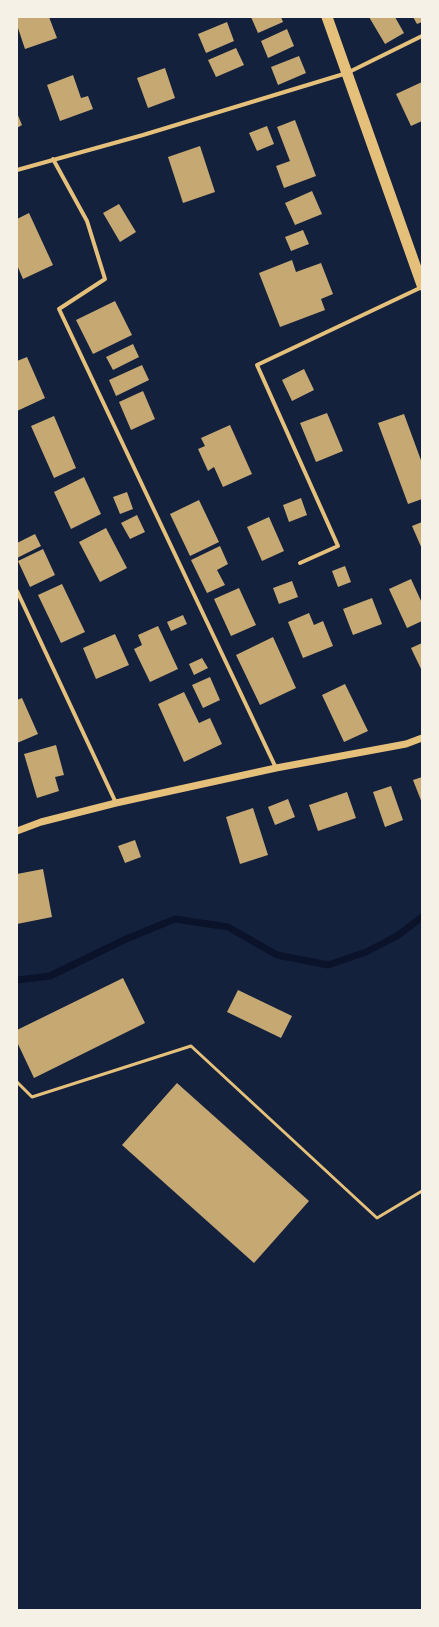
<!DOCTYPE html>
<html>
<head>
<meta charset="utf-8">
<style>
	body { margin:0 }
	#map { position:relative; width:439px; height:1627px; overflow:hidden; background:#14213d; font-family:"Fira Sans",sans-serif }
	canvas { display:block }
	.frame { position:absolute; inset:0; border:18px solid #f6f1e7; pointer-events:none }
</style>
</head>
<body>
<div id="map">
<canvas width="439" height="1627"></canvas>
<div class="frame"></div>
</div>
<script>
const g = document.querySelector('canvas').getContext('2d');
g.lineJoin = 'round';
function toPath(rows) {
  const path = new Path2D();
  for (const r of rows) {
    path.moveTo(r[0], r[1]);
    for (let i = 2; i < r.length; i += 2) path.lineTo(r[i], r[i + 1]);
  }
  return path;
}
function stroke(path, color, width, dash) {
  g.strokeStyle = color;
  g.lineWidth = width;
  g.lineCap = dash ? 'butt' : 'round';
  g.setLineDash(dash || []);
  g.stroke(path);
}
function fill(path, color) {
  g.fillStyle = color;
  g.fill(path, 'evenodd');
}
const stream = toPath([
	[17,980,50,976,126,939,175,919,228,927,277,955,328,965,366,952,397,936,422,917]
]);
const building = toPath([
	[17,17,49,17,57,38,25,49,17,25],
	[251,17,281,17,283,22,258,33],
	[369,17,395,17,404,33,385,44],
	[413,17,422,17,422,22,417,24],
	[227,22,234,41,206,53,198,34],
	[287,29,294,46,268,58,261,41],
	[236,48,244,65,216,77,208,60],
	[299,56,306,73,278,85,271,67],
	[165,68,175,98,148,108,137,78],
	[73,75,81,98,88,96,93,109,60,121,47,85],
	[422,82,422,121,411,126,396,94],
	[17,113,22,125,17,128],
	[295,120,316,176,284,188,276,166,290,161,277,127],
	[267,126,274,144,257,151,249,133],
	[200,146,215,192,183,203,168,157],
	[312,191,322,214,295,225,285,203],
	[119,204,136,232,120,242,103,213],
	[29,213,53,265,23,279,17,265,17,219],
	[303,230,309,244,291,251,285,237],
	[292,260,296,272,321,263,333,294,321,299,325,310,280,327,259,273],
	[115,301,132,335,93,354,76,320],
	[133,344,139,357,113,370,106,357],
	[27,357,45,398,17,411,17,361],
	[142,365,149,380,116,396,109,380],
	[304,369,314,390,292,401,282,380],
	[143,391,155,419,131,430,119,402],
	[327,413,343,451,316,462,300,423],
	[404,414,422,463,422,499,408,504,378,423],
	[54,416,76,468,54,478,31,426],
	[230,425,252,474,223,487,214,467,208,471,198,449,205,446,201,438],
	[84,477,101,514,71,529,54,492],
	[127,492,133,509,120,514,113,497],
	[301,498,307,515,289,522,283,505],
	[199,500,219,542,190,556,170,514],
	[137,515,145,532,130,539,121,523],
	[269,517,284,551,262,561,247,527],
	[422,522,422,549,412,526],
	[106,528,127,568,100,582,79,542],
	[35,534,41,546,17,558,17,543],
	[220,546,228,564,217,570,225,585,207,593,191,560],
	[43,549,55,575,30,587,18,561],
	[345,566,351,582,338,587,332,571],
	[411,579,422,603,422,621,407,628,389,589],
	[292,581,298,597,279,604,273,588],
	[62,584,85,632,61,643,38,595],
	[239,588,256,625,231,636,214,599],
	[372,598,382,624,353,635,343,609],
	[309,613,314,625,323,621,333,646,303,658,288,622],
	[183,615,187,624,171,631,167,622],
	[158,626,178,669,150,682,134,649,142,645,138,635],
	[115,634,129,665,96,679,83,648],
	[273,637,296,688,260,705,236,655],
	[422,643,422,671,411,648],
	[202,658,208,668,194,675,189,664],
	[210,677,220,700,203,708,192,685],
	[345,684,368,731,344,742,322,695],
	[184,692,199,723,210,718,222,744,184,762,158,704],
	[22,698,38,734,17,743,17,700],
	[56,745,64,775,55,777,59,791,37,798,24,754],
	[422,777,422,803,413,780],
	[391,786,403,820,385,827,373,792],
	[347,792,356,818,318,831,309,805],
	[288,799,295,817,275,825,268,807],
	[253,808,268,855,240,864,226,817],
	[135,840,141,857,125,863,118,846],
	[43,869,52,917,17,924,17,874],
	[123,978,145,1023,34,1078,17,1042,17,1030],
	[238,990,292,1016,281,1038,227,1012],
	[177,1083,309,1201,254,1263,122,1145]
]);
const service = toPath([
	[17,1082,32,1097,191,1046,377,1218,422,1191]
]);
const minor = toPath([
	[53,159,87,221,105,279,59,309,276,768],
	[17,170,143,135,347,73,422,36],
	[300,563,338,546,257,365,422,287],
	[17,591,116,803]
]);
const tertiary = toPath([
	[17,831,41,822,116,803,276,768,406,744,422,738]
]);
const trunk = toPath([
	[327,17,422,285]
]);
stroke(stream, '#0b132b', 7);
fill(building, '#c6a872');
stroke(service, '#e5c07b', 3);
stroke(minor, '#e5c07b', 4);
stroke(tertiary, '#e5c07b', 7);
stroke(trunk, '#e5c07b', 11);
</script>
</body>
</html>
